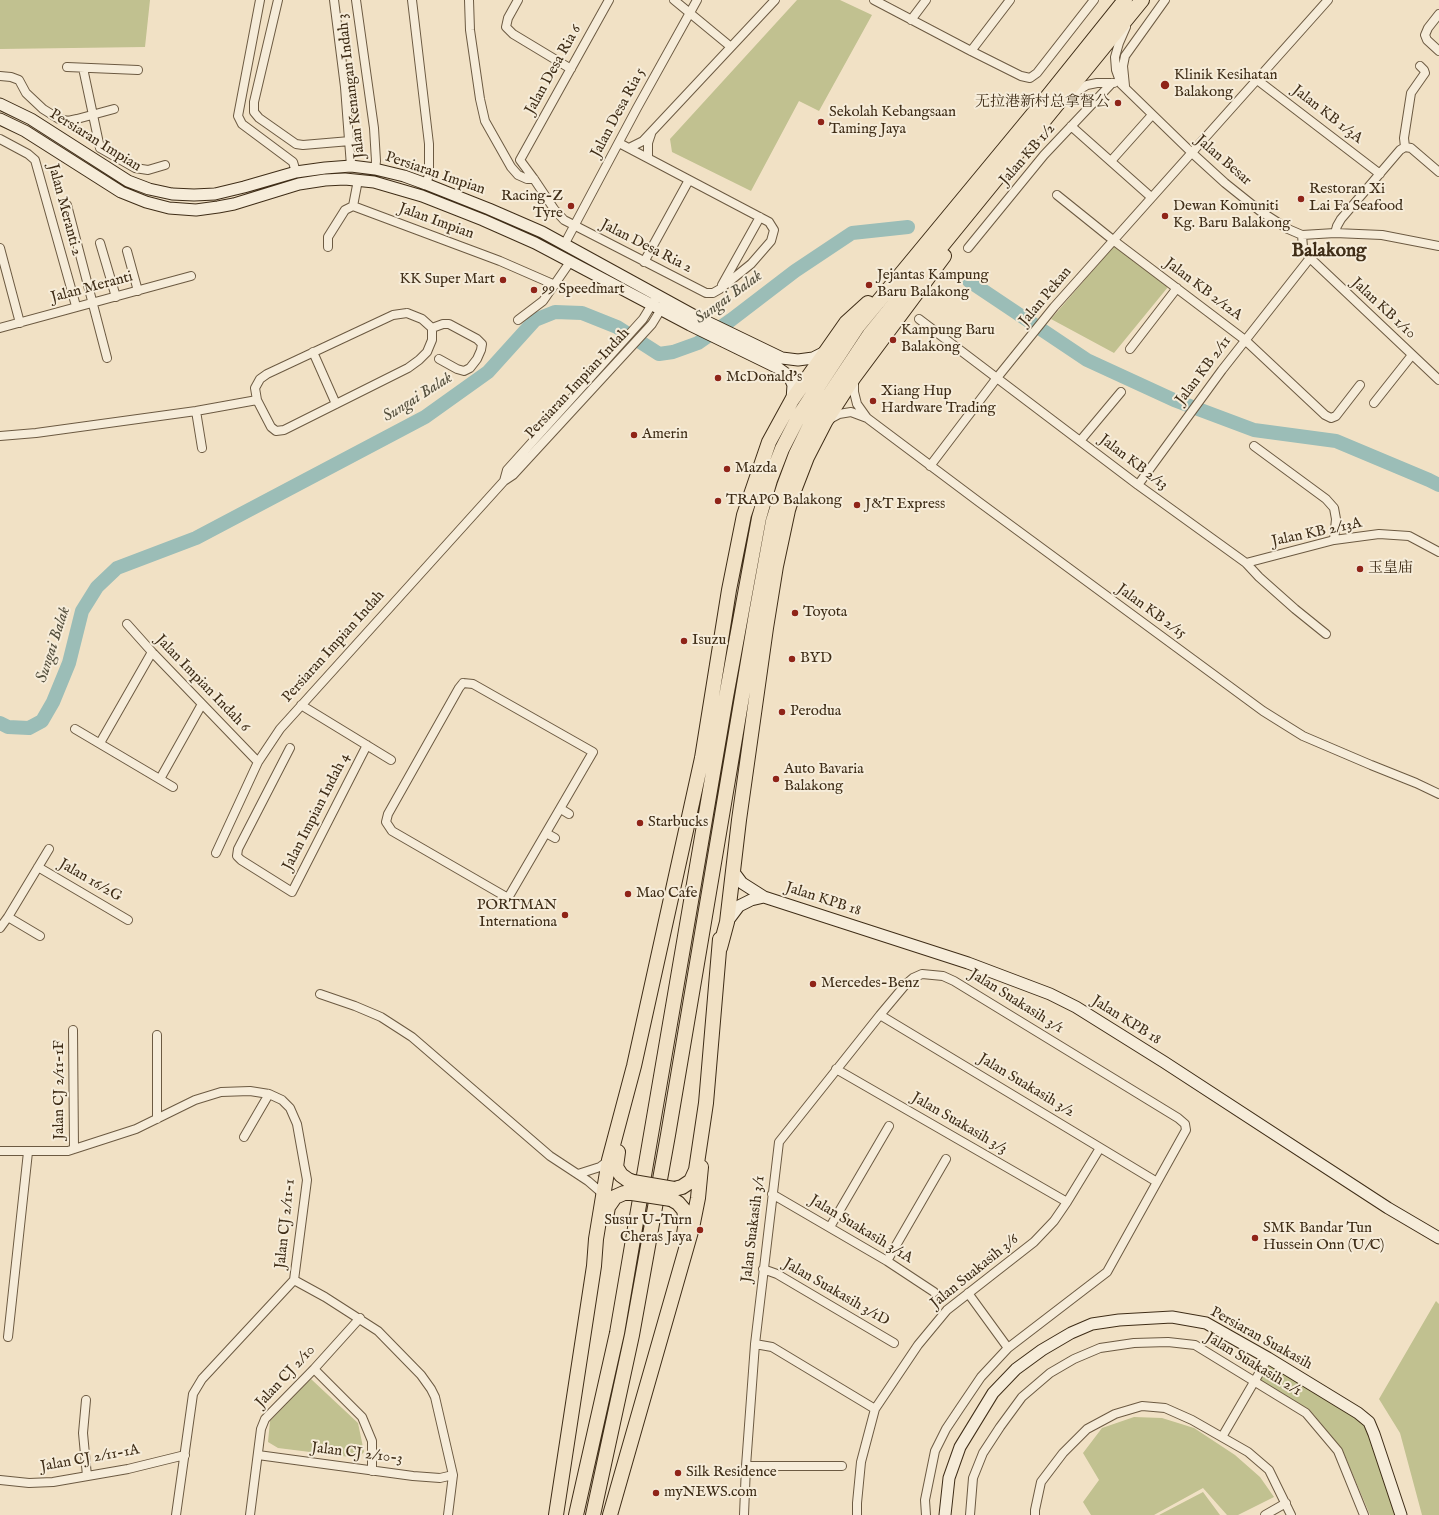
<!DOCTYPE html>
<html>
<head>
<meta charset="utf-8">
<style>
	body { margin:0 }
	canvas { display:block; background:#f1e1c5 }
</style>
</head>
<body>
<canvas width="1439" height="1515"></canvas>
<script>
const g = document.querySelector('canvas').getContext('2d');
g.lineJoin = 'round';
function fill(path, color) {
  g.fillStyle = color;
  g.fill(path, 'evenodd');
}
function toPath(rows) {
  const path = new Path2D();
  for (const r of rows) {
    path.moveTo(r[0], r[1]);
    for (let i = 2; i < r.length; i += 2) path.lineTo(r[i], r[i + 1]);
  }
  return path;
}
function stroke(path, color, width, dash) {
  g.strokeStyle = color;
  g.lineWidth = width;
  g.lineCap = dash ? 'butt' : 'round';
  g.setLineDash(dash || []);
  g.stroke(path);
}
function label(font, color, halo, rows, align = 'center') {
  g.font = font + ' "IM FELL English","Noto Serif SC",serif';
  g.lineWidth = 4;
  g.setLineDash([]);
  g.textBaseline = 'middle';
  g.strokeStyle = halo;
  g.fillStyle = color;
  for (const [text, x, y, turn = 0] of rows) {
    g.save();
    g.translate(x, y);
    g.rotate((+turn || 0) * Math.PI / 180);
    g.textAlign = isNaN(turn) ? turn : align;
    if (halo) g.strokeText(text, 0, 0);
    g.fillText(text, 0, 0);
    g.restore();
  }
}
const green = toPath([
	[0,0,150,0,145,47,0,49],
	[797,0,840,0,872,15,819,111,799,101,751,191,672,152,670,139],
	[1114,246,1168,287,1114,353,1051,319],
	[1436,1301,1439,1304,1439,1515,1422,1515,1400,1433,1379,1399],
	[1269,1363,1366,1424,1397,1515,1370,1515,1342,1449,1310,1410,1259,1380],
	[311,1379,358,1423,364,1452,358,1458,278,1448,268,1442,270,1421],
	[1134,1417,1162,1418,1194,1428,1235,1455,1260,1477,1274,1497,1238,1515,1227,1515,1203,1488,1154,1515,1091,1515,1083,1502,1099,1480,1083,1453,1102,1428],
	[1203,1492,1220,1515,1159,1515]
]);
const river = toPath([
	[969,281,1087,360,1174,400,1254,430,1336,441,1429,480,1439,485],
	[0,723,8,727,29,728,42,721,53,702,69,663,82,611,97,587,117,568,196,538,425,417,488,372,535,320,555,312,582,313,617,327,659,354,673,352,698,343,731,320,795,271,852,233,908,227]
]);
const street = toPath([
	[260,0,238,116,242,124,293,162,296,172],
	[278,0,254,102,254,112,259,118,296,144,303,145,350,141],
	[334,0,345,87,351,166],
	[356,0,374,128,376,161,375,169],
	[412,0,429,144,429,175,426,184],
	[469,0,470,30,480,99,485,121,511,167,518,175,527,179,534,179],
	[518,0,508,18,506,27,513,34,571,69],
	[609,0,520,160,534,179,554,209,564,220,706,293,713,293,720,289,751,264,771,241,774,230,769,222,619,143],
	[674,0,731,47],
	[874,0,971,51,1021,76,1030,78,1037,73,1094,0],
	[1439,14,1428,28,1425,35,1427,40,1439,51],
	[911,20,926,0],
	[1126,27,1119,43,1115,57,1116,70,1121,84,1191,152,1225,183,1260,211,1288,229,1302,235,1335,233,1382,235,1439,246],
	[971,51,1010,0],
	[67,67,138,70],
	[83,68,100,148],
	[0,76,11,77,19,80,26,93,43,109,59,119,68,121,77,119,114,109],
	[1256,79,1380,174],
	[1125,86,1123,66,1125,56,1165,0],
	[1069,96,1087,85,1097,83,1114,83],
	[1071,126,1151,197],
	[0,139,28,154,35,160,76,306],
	[1405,147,1404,138,1411,93,1425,73,1424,70,1420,66],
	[100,148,135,168,148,170,165,165],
	[629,148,643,141,775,0],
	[648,158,648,143,651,134],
	[1111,161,1152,115],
	[1057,195,1113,240,1245,340,1325,415,1331,418,1336,416,1360,385],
	[67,205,107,358],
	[353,206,358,180],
	[1335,233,1337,226,1341,219,1400,150,1405,147,1411,148,1439,172],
	[1302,235,1303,247,1310,258,1439,380],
	[100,243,116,297],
	[564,245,637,108,697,0],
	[328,247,328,237,345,210,353,206,500,261,555,285],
	[0,248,20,323],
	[968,248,1044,155,1112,83],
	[127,251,138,291],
	[644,262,689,180],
	[722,285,760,217],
	[407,313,422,319,432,328,432,340,427,352,419,360,408,368,284,430,276,431,271,427,257,400,255,388,260,379,267,374,393,315,407,313],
	[919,319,1138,485,1246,563,1259,577,1295,609,1326,634],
	[518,320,543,301,570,262],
	[0,328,191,276],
	[432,328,443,324,449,324,477,339,482,344,481,350,477,359,470,368,464,371,457,369,439,359],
	[1130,349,1177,288],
	[313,352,336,404],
	[854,380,854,392,857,404,867,418],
	[1374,403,1412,355],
	[196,411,202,448],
	[828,420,839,414,851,412,867,418,979,502,1263,711,1303,736,1371,765,1416,783,1439,794],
	[0,436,36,433,196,411,257,400],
	[1080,441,1121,392],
	[1254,446,1326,499,1334,508,1336,519,1334,540],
	[930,466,996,379,1054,307,1328,0],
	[504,481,507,470,643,319,654,301],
	[1138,485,1222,370,1310,258],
	[1246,563,1334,540,1379,534,1409,536,1439,552],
	[127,624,152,652,258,762],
	[463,683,473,684,593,752,508,898,392,831,386,822,388,814,459,688,463,683],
	[301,705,391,760],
	[75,729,173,787],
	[100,743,152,652],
	[290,748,238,849,237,856,241,860,292,892,367,745],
	[160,779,202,704],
	[561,809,569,814],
	[546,833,555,838],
	[216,853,258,762,280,729,504,481,513,475,652,324,663,306],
	[38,867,128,920],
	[8,917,40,936],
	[0,928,8,917,49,849],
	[320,994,355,1006,381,1017,412,1037,550,1156,588,1181,603,1194],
	[880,1015,1157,1182],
	[73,1030,74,1149],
	[157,1035,157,1119],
	[836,1069,1067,1202],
	[244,1137,269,1094],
	[0,1151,68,1151,136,1129,195,1100,221,1092,250,1091,269,1094,282,1100,290,1108,297,1124,307,1180,294,1280,202,1379,193,1394,176,1515],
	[578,1174,600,1167,608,1161],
	[772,1194,887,1261,934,1292],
	[830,1227,889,1126],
	[887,1261,946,1159],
	[763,1269,777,1274,894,1343],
	[294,1280,325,1297,378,1331,421,1375,431,1389,435,1397,453,1475,448,1515],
	[968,1293,1008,1348],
	[8,1337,28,1152],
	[755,1344,772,1347,875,1409],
	[314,1369,362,1417,372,1441,372,1471],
	[86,1400,83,1433,87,1476],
	[1222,1437,1268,1358],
	[258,1455,413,1476,440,1478,453,1475],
	[746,1466,842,1466],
	[0,1480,29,1483,53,1482,128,1469,185,1455],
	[250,1515,261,1429,265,1419,314,1369,360,1318],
	[744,1515,746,1466,755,1344,779,1142,880,1015,906,984,913,978,922,974,943,976,954,981,1178,1118,1185,1124,1186,1130,1107,1272,1008,1348,981,1377,960,1408,946,1429,935,1451,925,1500,926,1515],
	[857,1515,857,1503,861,1462,875,1409,918,1345,947,1310,1034,1242,1054,1221,1067,1202,1100,1148],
	[970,1515,973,1478,983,1453,1000,1427,1022,1397,1050,1373,1074,1359,1100,1348,1134,1343,1168,1342,1195,1345,1306,1413,1338,1451,1364,1515],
	[1035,1515,1035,1510,1041,1482,1063,1453,1087,1429,1115,1414,1142,1406,1165,1408,1192,1420,1248,1452,1269,1470,1291,1515],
	[1265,1515,1286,1503]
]);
const secondary = toPath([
	[0,104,31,119,128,181,149,189,172,194,194,195,215,194,244,187,296,172,325,168,351,166,375,169,404,176,426,184,489,209,542,232,695,316,782,358,798,360,813,358,825,352],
	[0,119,25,131,121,192,146,202,169,208,196,210,218,207,234,204,299,184,325,180,345,179,374,182,422,196,483,220,535,243,690,325,778,368,789,376,793,385,792,400],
	[733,871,742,883,764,897,968,963,1050,994,1076,1007,1164,1062,1388,1208,1439,1238],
	[727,922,739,906,751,900,764,897],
	[945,1515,949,1478,960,1447,993,1393,1016,1369,1042,1350,1071,1333,1092,1324,1119,1320,1172,1317,1206,1323,1268,1358,1358,1413,1369,1422,1374,1434,1401,1515]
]);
const highway = toPath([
	[720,948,727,922,739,820,766,628,776,566,788,510,795,488,807,457,825,422,854,377,944,256],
	[618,1152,616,1167,621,1175,628,1180,633,1182],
	[674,1189,682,1187,691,1181,696,1170,706,1103,720,939],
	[671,1199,678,1203,684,1210,686,1221,684,1234],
	[606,1218,608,1207,615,1197,624,1193,632,1193],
	[556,1515,594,1266,596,1239,609,1160,634,1066,702,758,729,590,744,515,769,442,792,400,846,323,868,303],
	[576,1515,617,1333,726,697,759,518,770,480,782,449,800,414,858,326,1048,96,1125,0],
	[593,1515,632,1335,668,1135,756,614,773,521,784,486,796,454,812,421,870,334,1142,0],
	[610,1515,692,1228,698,1198,701,1167]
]);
const highwayBridge = toPath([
	[633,1182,674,1189],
	[632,1193,671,1199]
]);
const markers = [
	[1165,85,5,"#8f2418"],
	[1118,103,4,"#8f2418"],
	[821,122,4,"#8f2418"],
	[1301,199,4,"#8f2418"],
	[571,206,4,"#8f2418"],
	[1165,216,4,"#8f2418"],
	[503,280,4,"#8f2418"],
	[869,285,4,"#8f2418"],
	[534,290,4,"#8f2418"],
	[893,340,4,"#8f2418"],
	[718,378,4,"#8f2418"],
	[873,401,4,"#8f2418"],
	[634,435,4,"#8f2418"],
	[727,469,4,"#8f2418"],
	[718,501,4,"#8f2418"],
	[857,505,4,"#8f2418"],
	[1360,569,4,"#8f2418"],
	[795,613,4,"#8f2418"],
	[684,641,4,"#8f2418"],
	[792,659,4,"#8f2418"],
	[782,712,4,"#8f2418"],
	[776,779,4,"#8f2418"],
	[640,823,4,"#8f2418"],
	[628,894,4,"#8f2418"],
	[565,915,4,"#8f2418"],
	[813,984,4,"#8f2418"],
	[700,1230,4,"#8f2418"],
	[1255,1238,4,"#8f2418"],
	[678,1473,4,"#8f2418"],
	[656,1493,4,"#8f2418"]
];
const streetNames = [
	["Jalan Desa Ria 6",554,70,-61],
	["Jalan Kenangan Indah 3",352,86,-97],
	["Jalan Desa Ria 5",619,113,-62],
	["Jalan KB 1/3A",1327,115,38],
	["Persiaran Impian",95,141,32],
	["Jalan KB 1/2",1028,155,-49],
	["Jalan Besar",1223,161,41],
	["Persiaran Impian",435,174,19],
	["Jalan Meranti 2",64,210,75],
	["Jalan Impian",436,222,20],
	["Jalan Desa Ria 2",646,247,27],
	["Jalan Meranti",92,288,-15],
	["Jalan KB 2/12A",1203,290,37],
	["Jalan Pekan",1046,297,-50],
	["Jalan KB 1/10",1383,309,43],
	["Jalan KB 2/11",1204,371,-53],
	["Persiaran Impian Indah",578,384,-47],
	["Jalan KB 2/13",1133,463,37],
	["Jalan KB 2/13A",1317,533,-12],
	["Jalan KB 2/15",1151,612,36],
	["Persiaran Impian Indah",334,647,-48],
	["Jalan Impian Indah 6",202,684,46],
	["Jalan Impian Indah 4",317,812,-63],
	["Jalan 16/2G",90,881,30],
	["Jalan KPB 18",823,900,18],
	["Jalan Suakasih 3/1",1016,1002,32],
	["Jalan KPB 18",1126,1021,32],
	["Jalan Suakasih 3/2",1026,1086,31],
	["Jalan CJ 2/11-1F",60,1090,-90],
	["Jalan Suakasih 3/3",959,1124,30],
	["Jalan CJ 2/11-1",286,1224,-84],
	["Jalan Suakasih 3/1",754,1229,-83],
	["Jalan Suakasih 3/1A",861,1230,31],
	["Jalan Suakasih 3/6",975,1272,-39],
	["Jalan Suakasih 3/1D",836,1293,30],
	["Persiaran Suakasih",1261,1339,29],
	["Jalan Suakasih 2/1",1253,1365,31],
	["Jalan CJ 2/10",286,1377,-47],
	["Jalan CJ 2/10-3",357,1454,7],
	["Jalan CJ 2/11-1A",90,1459,-10]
];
const poiNames = [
	["Klinik Kesihatan",1174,76],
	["Balakong",1174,93],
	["无拉港新村总拿督公",1110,103,"right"],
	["Sekolah Kebangsaan",829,113],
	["Taming Jaya",829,130],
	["Restoran Xi",1309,190],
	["Lai Fa Seafood",1309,207],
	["Racing-Z",563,197,"right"],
	["Tyre",563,214,"right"],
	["Dewan Komuniti",1173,207],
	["Kg. Baru Balakong",1173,224],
	["Jejantas Kampung",877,276],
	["Baru Balakong",877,293],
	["KK Super Mart",495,280,"right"],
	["99 Speedmart",542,290],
	["Kampung Baru",901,331],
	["Balakong",901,348],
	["McDonald's",726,378],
	["Xiang Hup",881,392],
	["Hardware Trading",881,409],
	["Amerin",642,435],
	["Mazda",735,469],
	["TRAPO Balakong",726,501],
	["J&T Express",865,505],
	["玉皇庙",1368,569],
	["Toyota",803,613],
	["Isuzu",692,641],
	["BYD",800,659],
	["Perodua",790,712],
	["Auto Bavaria",784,770],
	["Balakong",784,787],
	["Starbucks",648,823],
	["Mao Cafe",636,894],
	["PORTMAN",557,906,"right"],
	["Internationa",557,923,"right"],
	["Mercedes-Benz",821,984],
	["Susur U-Turn",692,1221,"right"],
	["Cheras Jaya",692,1238,"right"],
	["SMK Bandar Tun",1263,1229],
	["Hussein Onn (U/C)",1263,1246],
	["Silk Residence",686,1473],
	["myNEWS.com",664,1493]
];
const waterNames = [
	["Sungai Balak",729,298,-36],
	["Sungai Balak",418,398,-32],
	["Sungai Balak",54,645,-72]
];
const districtNames = [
	["Balakong",1329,252]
];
fill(green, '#c1c190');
stroke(river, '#9bbdb7', 14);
stroke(street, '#6c5a42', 10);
stroke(secondary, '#3f2d17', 13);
stroke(highway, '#3f2d17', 16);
stroke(street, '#f6ecd9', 8);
stroke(secondary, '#f6ecd9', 11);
stroke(highway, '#f1e1c5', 14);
stroke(highwayBridge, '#3f2d17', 16, []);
stroke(highwayBridge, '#f1e1c5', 14);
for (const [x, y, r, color] of markers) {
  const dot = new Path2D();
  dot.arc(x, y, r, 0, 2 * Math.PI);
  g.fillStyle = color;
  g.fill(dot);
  stroke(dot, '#f6ecd9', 1.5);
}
label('15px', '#3f2d17', '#f6ecd9', streetNames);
label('15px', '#3f2d17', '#f6ecd9', poiNames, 'left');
label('italic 16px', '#56513f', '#f6ecd9', waterNames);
label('bold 19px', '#3f2d17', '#f6ecd9', districtNames);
</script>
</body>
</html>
